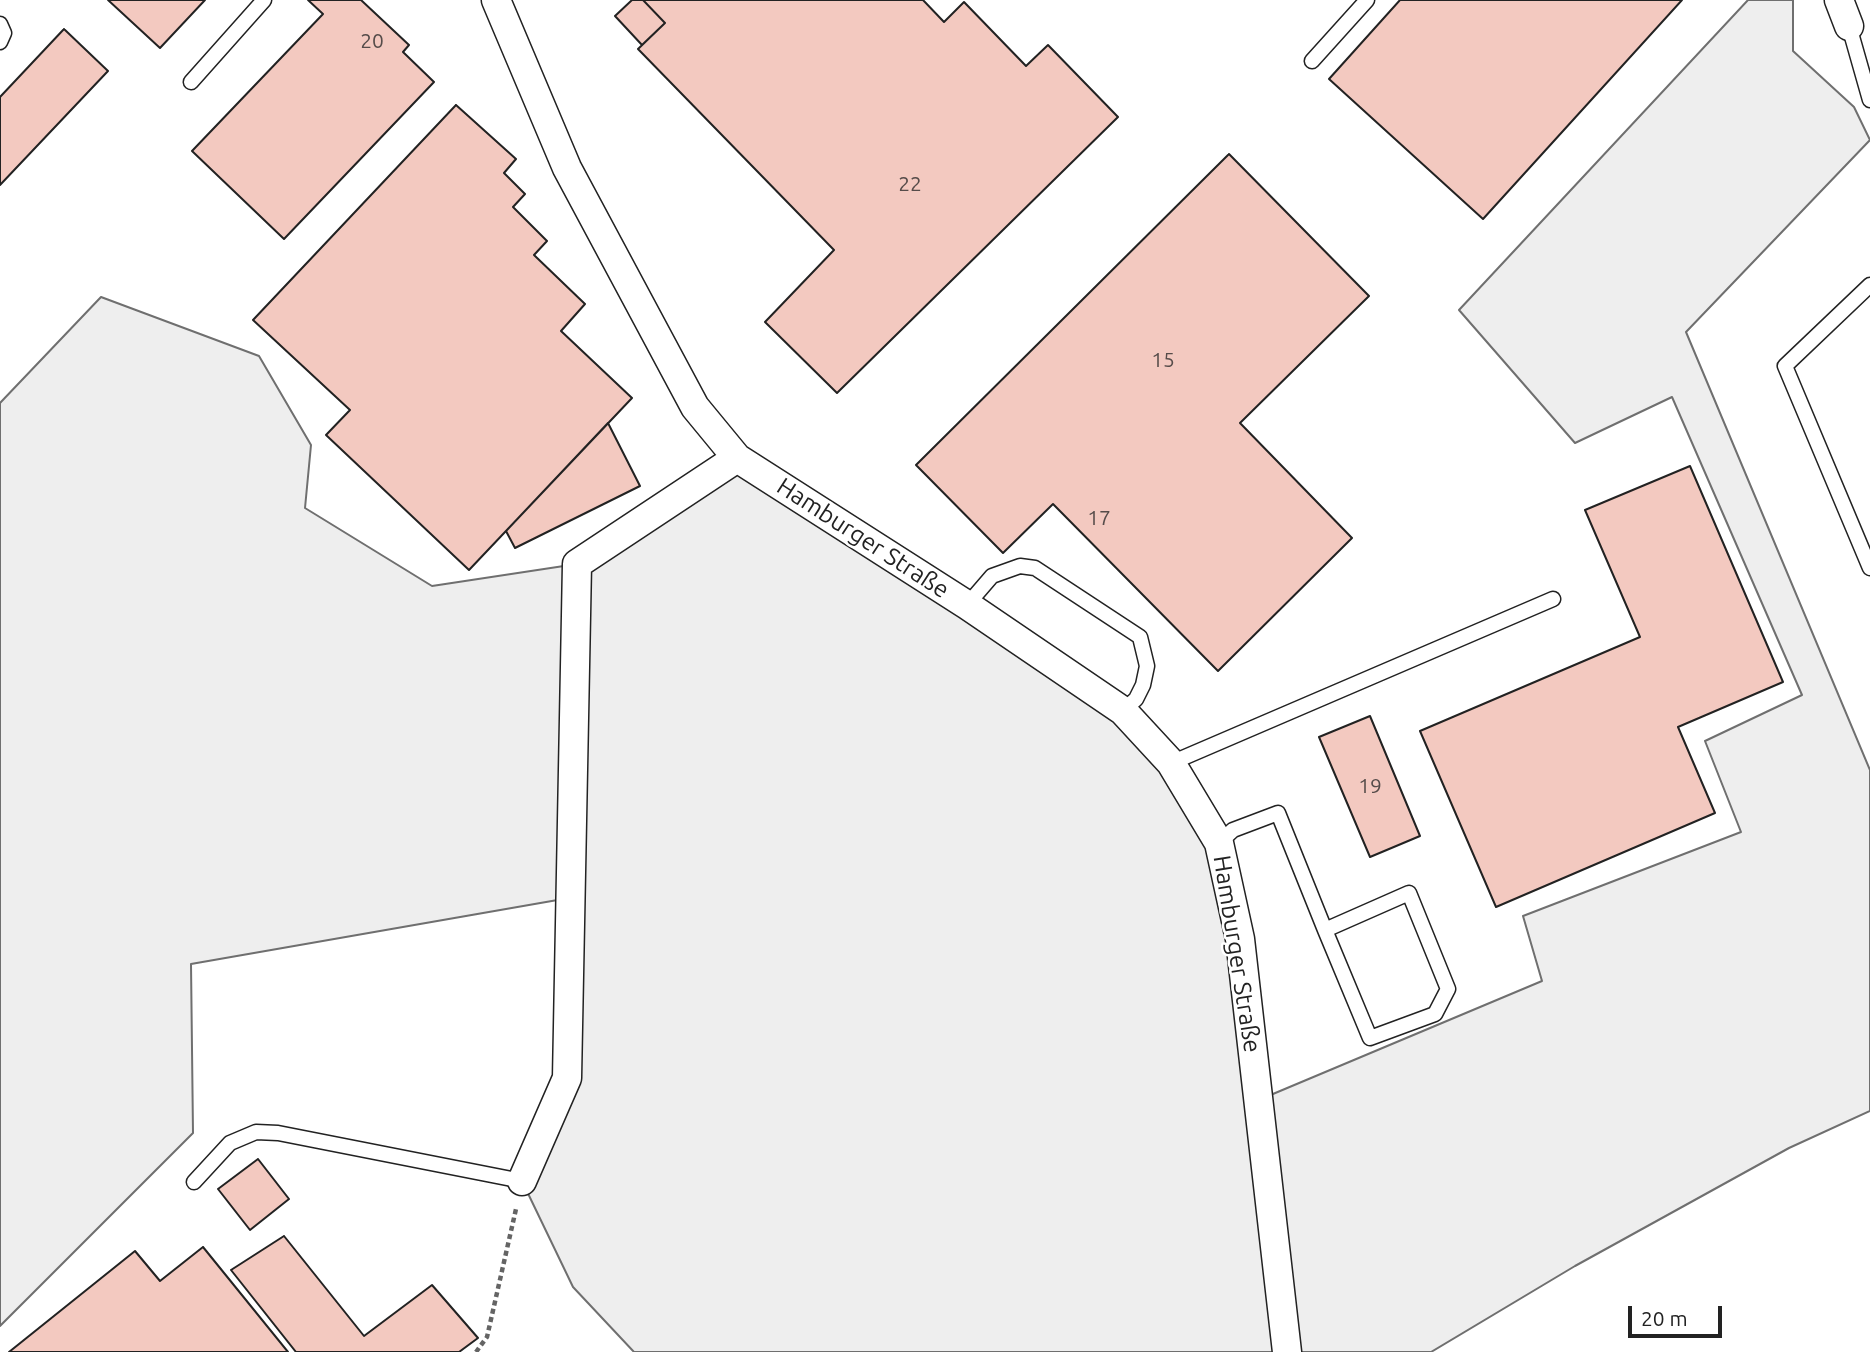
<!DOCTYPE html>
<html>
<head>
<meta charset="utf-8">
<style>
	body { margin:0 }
	#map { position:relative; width:1870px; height:1352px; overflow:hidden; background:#fff; font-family:Ubuntu,sans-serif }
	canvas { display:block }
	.scale { position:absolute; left:1628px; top:1306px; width:94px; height:32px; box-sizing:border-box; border:4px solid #222; border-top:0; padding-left:9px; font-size:21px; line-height:24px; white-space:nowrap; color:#222; -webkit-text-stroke:5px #fff; paint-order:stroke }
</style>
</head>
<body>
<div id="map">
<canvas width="1870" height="1352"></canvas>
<div class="scale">20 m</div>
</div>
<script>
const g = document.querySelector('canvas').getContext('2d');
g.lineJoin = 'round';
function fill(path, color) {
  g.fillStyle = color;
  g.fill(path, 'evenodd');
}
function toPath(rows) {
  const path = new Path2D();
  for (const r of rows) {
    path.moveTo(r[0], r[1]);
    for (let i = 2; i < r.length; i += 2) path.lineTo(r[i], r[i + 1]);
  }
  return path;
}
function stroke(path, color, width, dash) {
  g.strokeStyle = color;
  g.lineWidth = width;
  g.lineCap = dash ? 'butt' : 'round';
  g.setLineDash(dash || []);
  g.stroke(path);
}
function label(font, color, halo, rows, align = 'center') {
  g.font = font + ' Ubuntu,sans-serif';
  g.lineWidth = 5;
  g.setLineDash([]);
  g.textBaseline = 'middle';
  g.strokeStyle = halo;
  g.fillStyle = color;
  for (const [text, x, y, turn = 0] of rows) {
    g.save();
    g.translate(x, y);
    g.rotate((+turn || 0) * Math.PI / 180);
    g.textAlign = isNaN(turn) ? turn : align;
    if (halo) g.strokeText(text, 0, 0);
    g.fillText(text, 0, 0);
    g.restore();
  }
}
const green = toPath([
	[1748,0,1793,0,1793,51,1854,107,1870,140,1686,332,1870,770,1870,1111,1789,1148,1575,1266,1431,1352,634,1352,573,1287,522,1181,567,1078,569,898,191,964,193,1133,0,1326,0,403,101,297,259,356,311,445,305,508,432,586,577,564,737,458,1123,711,1219,843,1261,1099,1542,981,1523,916,1741,832,1705,741,1802,695,1672,397,1575,443,1459,310,1748,0]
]);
const building = toPath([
	[108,0,205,0,160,48,108,0],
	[308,0,361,0,409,45,403,52,434,82,284,239,192,151,323,14,308,0],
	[632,0,643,0,665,23,642,45,615,16,632,0],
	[643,0,923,0,944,22,964,2,1026,66,1048,45,1118,117,837,393,765,322,834,250,638,49,665,23,643,0],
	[1400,0,1682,0,1483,219,1329,79,1400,0],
	[64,29,108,71,0,185,0,97,64,29],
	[456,105,516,159,504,173,525,194,513,207,547,241,534,255,585,304,561,331,632,398,469,570,326,435,350,410,253,320,456,105],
	[1229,154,1369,296,1240,423,1352,538,1218,671,1053,504,1003,553,916,465,1229,154],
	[608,423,640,486,515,548,506,531,608,423],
	[1690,466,1783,682,1678,727,1715,813,1496,907,1420,731,1640,637,1585,510,1690,466],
	[1370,716,1420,836,1370,857,1319,737,1370,716],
	[258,1159,289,1199,250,1230,218,1189,258,1159],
	[284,1236,364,1336,432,1285,478,1338,459,1352,296,1352,231,1270,284,1236],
	[203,1247,288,1352,9,1352,135,1251,160,1281,203,1247]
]);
const path = toPath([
	[476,1352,487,1337,516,1209]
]);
const service = toPath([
	[0,24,4,33,0,42],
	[1849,26,1870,100],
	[1312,61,1367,0],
	[191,82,264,0],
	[1870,285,1785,366,1870,568],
	[967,605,992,576,1020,566,1035,568,1140,637,1147,666,1143,685,1136,699,1123,711],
	[1171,763,1553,599],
	[1219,843,1233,830,1278,813,1325,930,1370,1038,1435,1014,1448,989,1409,893,1325,930],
	[194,1182,230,1143,256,1132,278,1133,522,1181]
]);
const minor = toPath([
	[496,0,567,168,695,407,737,458,967,605,1123,711,1171,763,1219,843,1240,939,1287,1352],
	[1839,0,1849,26],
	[522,1181,567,1078,577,564,737,458]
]);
const numberNames = [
	["20",372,41],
	["22",910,184],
	["15",1163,360],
	["17",1099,518],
	["19",1370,786]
];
const streetNames = [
	["Hamburger Straße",863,538,33],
	["Hamburger Straße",1237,954,81]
];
fill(green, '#eee');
stroke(green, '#6f6f6f', 2);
fill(building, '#f3c9c0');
stroke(building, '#222', 2);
stroke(service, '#222', 17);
stroke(minor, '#222', 31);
stroke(path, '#646464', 4.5, [5, 3.5]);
stroke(service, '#fff', 14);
stroke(minor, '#fff', 28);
label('21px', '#564c4a', null, numberNames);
label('24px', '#222', '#fff', streetNames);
</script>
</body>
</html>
